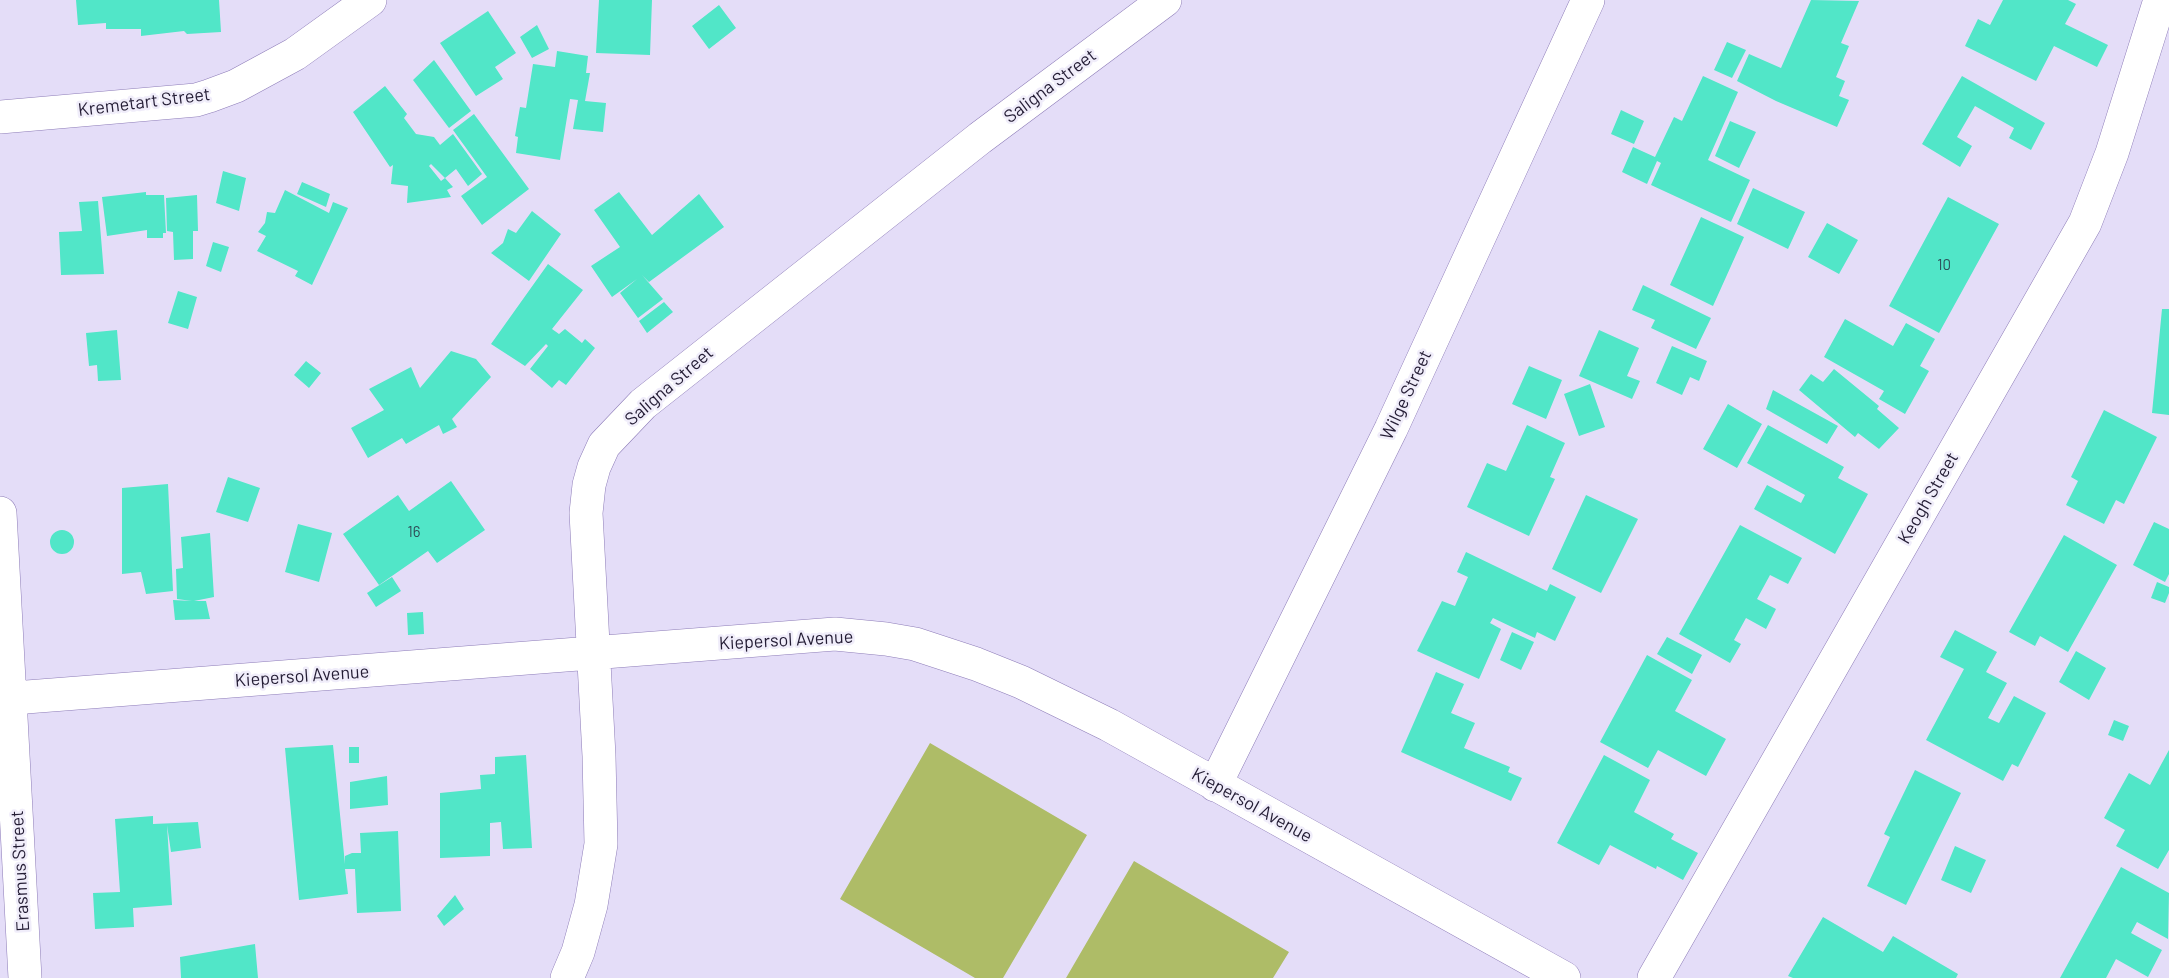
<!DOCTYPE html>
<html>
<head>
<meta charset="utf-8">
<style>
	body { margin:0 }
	canvas { display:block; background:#e4ddf8 }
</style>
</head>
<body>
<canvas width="2169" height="978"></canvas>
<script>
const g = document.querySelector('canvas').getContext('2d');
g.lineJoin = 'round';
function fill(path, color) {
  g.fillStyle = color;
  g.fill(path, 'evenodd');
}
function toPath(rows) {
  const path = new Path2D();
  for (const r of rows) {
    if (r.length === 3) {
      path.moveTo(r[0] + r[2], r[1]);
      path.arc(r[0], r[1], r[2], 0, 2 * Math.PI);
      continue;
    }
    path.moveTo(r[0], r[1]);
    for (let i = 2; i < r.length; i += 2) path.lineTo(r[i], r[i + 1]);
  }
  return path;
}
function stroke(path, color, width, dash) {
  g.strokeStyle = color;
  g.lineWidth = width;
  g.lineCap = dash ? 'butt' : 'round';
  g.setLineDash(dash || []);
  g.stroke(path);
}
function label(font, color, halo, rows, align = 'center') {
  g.font = font + ' Barlow,sans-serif';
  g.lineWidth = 5;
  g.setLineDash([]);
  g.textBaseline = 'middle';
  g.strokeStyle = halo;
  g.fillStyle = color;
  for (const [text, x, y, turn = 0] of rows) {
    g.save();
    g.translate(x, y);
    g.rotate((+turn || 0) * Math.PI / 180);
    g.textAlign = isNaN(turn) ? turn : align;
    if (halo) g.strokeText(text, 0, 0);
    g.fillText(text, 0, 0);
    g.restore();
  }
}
const green = toPath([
	[930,743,1087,835,1003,978,975,978,840,899],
	[1134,861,1289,952,1273,978,1066,978]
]);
const building = toPath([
	[76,0,219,0,221,32,187,34,184,31,141,36,141,29,106,29,106,23,78,25],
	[599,0,652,0,650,55,596,53],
	[1811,0,1859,1,1841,43,1849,46,1836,77,1845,81,1839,96,1849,100,1837,127,1776,101,1737,81,1749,54,1781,68],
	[2003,0,2068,0,2076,4,2065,24,2108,45,2097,67,2054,46,2036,81,1965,46,1978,19,1990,25],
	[719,5,736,28,709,49,692,26],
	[488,11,516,53,495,67,503,79,476,96,440,43],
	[537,25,549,49,532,58,520,37],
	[1727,42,1746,50,1732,78,1714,70],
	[557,51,588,56,586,73,590,73,585,101,606,103,603,132,573,129,578,100,570,99,560,160,516,153,518,137,515,136,520,107,526,108,533,64,555,67],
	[434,60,471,111,449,128,413,80],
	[1703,76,1738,92,1708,160,1750,180,1731,222,1651,185,1661,163,1657,161,1647,184,1622,172,1633,147,1655,157,1674,117,1682,121],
	[1962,76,2045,123,2031,150,2009,138,2014,128,1975,106,1957,137,1972,146,1960,167,1922,144],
	[385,86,407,114,404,118,416,134,434,137,440,145,453,134,482,174,468,186,456,169,445,178,431,164,429,166,441,181,445,178,453,187,447,190,451,197,407,203,408,186,391,184,393,165,390,167,353,112],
	[1621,110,1644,121,1634,144,1611,134],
	[474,114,529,189,482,225,461,196,487,177,453,130],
	[1730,121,1756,132,1739,168,1715,156],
	[223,171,246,178,239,211,216,203],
	[302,182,330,194,326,207,297,194],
	[1753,188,1805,212,1788,249,1737,224],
	[285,190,329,213,333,202,348,208,312,285,295,276,298,271,257,251,266,236,258,232,265,223,267,212,275,213],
	[146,192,146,195,164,195,166,233,163,233,163,238,147,238,147,230,107,236,102,197],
	[619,192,652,235,699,194,724,227,649,282,642,275,663,299,638,318,620,293,637,279,612,297,591,266,620,247,594,210],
	[197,195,198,231,193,231,193,259,174,260,173,232,167,231,166,198],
	[1948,197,1999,224,1939,333,1889,306],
	[98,201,104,274,61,275,59,232,82,231,79,202],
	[532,211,561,234,529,281,491,253,503,243,508,229,516,233],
	[1701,217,1744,237,1713,306,1670,285],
	[1827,223,1858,240,1839,274,1808,257],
	[213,242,229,247,221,272,206,266],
	[548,264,583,290,552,329,559,334,565,329,582,343,585,339,595,348,566,385,559,380,552,388,530,369,548,346,546,344,525,366,491,344],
	[1643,285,1711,318,1696,349,1651,328,1655,320,1632,310],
	[178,291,197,297,188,329,168,323],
	[664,302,673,312,647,333,639,321],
	[2162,309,2169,309,2169,415,2152,413],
	[1845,319,1893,346,1906,323,1935,339,1920,366,1929,371,1905,414,1879,399,1884,391,1824,357],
	[117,330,121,380,98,381,97,365,89,366,86,333],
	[1599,330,1639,348,1627,376,1640,381,1632,399,1579,376],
	[1672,346,1707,361,1699,381,1690,377,1682,395,1656,383],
	[451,351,476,359,491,377,452,419,457,427,443,434,439,425,406,444,402,438,368,458,351,428,384,410,369,389,411,367,420,388],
	[306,361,321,373,309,388,294,375],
	[1529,366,1562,380,1546,419,1512,404],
	[1834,369,1879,406,1877,409,1899,428,1879,449,1858,433,1855,437,1799,390,1811,374,1823,382],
	[1590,384,1605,427,1579,436,1564,394],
	[1773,390,1838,426,1827,444,1766,409],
	[1728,404,1762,424,1737,468,1703,449],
	[2104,410,2157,437,2124,504,2116,500,2104,524,2066,505,2078,481,2071,477],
	[1527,425,1565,443,1550,477,1555,479,1529,536,1467,507,1487,463,1506,471],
	[1768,425,1844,467,1838,478,1868,494,1835,554,1754,509,1767,485,1801,503,1805,495,1747,463],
	[228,477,260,488,248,522,216,512],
	[451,481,485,530,437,563,428,551,379,585,343,534,398,495,409,511],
	[168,484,173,591,146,594,141,572,122,574,122,488],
	[1586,495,1638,519,1601,593,1552,569],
	[2154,522,2169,529,2169,574,2165,582,2133,565],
	[298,524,332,533,319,582,285,572],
	[1740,525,1802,558,1788,584,1770,575,1757,599,1776,609,1766,629,1746,618,1734,640,1741,644,1730,663,1679,634],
	[62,542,12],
	[210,533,214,597,194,601,206,601,210,619,175,620,173,600,192,601,177,599,176,569,183,568,181,537],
	[2064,535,2117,565,2068,652,2040,636,2035,646,2009,632],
	[1466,552,1547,591,1550,584,1576,597,1555,641,1537,632,1535,638,1493,618,1490,623,1501,629,1479,679,1417,651,1442,601,1455,606,1468,577,1457,572],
	[392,577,401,591,376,607,367,593],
	[2157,582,2169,587,2169,593,2165,603,2151,598],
	[423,612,424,634,408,635,407,613],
	[1955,630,1997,652,1986,672,2007,683,1988,718,1999,723,2014,696,2046,713,2018,767,2012,764,2003,781,1926,740,1964,669,1940,657],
	[1512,632,1534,642,1521,670,1500,660],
	[1667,637,1702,655,1692,674,1657,654],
	[2076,651,2106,668,2089,700,2059,682],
	[1647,655,1692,680,1675,711,1726,739,1706,776,1658,750,1648,768,1600,742],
	[1436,672,1464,684,1451,713,1475,723,1464,748,1510,767,1508,772,1522,778,1511,801,1401,752],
	[2114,720,2129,726,2123,741,2108,735],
	[333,745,345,864,345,856,352,853,361,853,360,833,398,831,401,911,357,913,355,869,345,869,348,894,299,900,285,748],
	[349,747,359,747,359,763,349,763],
	[2169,750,2169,850,2158,869,2116,846,2125,830,2104,818,2129,773,2150,785],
	[526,755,532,848,503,849,501,822,490,823,490,856,440,858,440,793,481,789,480,775,495,774,495,757],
	[1604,755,1650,780,1634,812,1674,834,1671,839,1698,853,1683,880,1657,866,1656,869,1610,845,1599,865,1557,843],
	[1915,770,1961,793,1906,905,1867,886,1890,837,1884,834],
	[387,776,388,805,350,809,350,782],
	[153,816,153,824,198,822,201,848,171,852,167,825,172,905,133,908,134,927,95,929,93,893,120,892,115,819],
	[1955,846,1986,860,1971,893,1941,880],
	[2121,867,2169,893,2168,939,2137,922,2131,933,2162,950,2148,977,2116,959,2106,978,2060,978],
	[455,895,464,909,444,926,437,916],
	[1823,917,1883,952,1893,936,1958,974,1956,978,1793,978,1788,976],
	[255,944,258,978,181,978,180,957]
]);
const minor = toPath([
	[0,117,196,100,209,96,236,86,295,54,370,0],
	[0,513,25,978],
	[0,699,835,634,886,639,915,644,976,664,1021,682,1109,725,1564,978],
	[1215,785,1391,429,1588,0],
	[567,978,578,952,591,905,601,844,599,756,586,513,589,485,594,467,604,445,643,404,980,138,1165,0],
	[1654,978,2085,223,2112,153,2160,0]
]);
const numberNames = [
	["10",1944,265],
	["16",414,532]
];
const streetNames = [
	["Saligna Street",1050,86,-37],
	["Kremetart Street",144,102,-7],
	["Saligna Street",669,386,-41],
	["Wilge Street",1406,395,-65],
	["Keogh Street",1928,498,-60],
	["Kiepersol Avenue",786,640,-3],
	["Kiepersol Avenue",302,676,-4],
	["Kiepersol Avenue",1252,805,29],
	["Erasmus Street",20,871,-93]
];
fill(green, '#aebc67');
fill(building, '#51e6c8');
stroke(minor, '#8d7cb8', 34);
stroke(minor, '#fff', 33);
label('15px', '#2e4e59', null, numberNames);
label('18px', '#231c34', '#f0edfa', streetNames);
</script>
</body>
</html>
